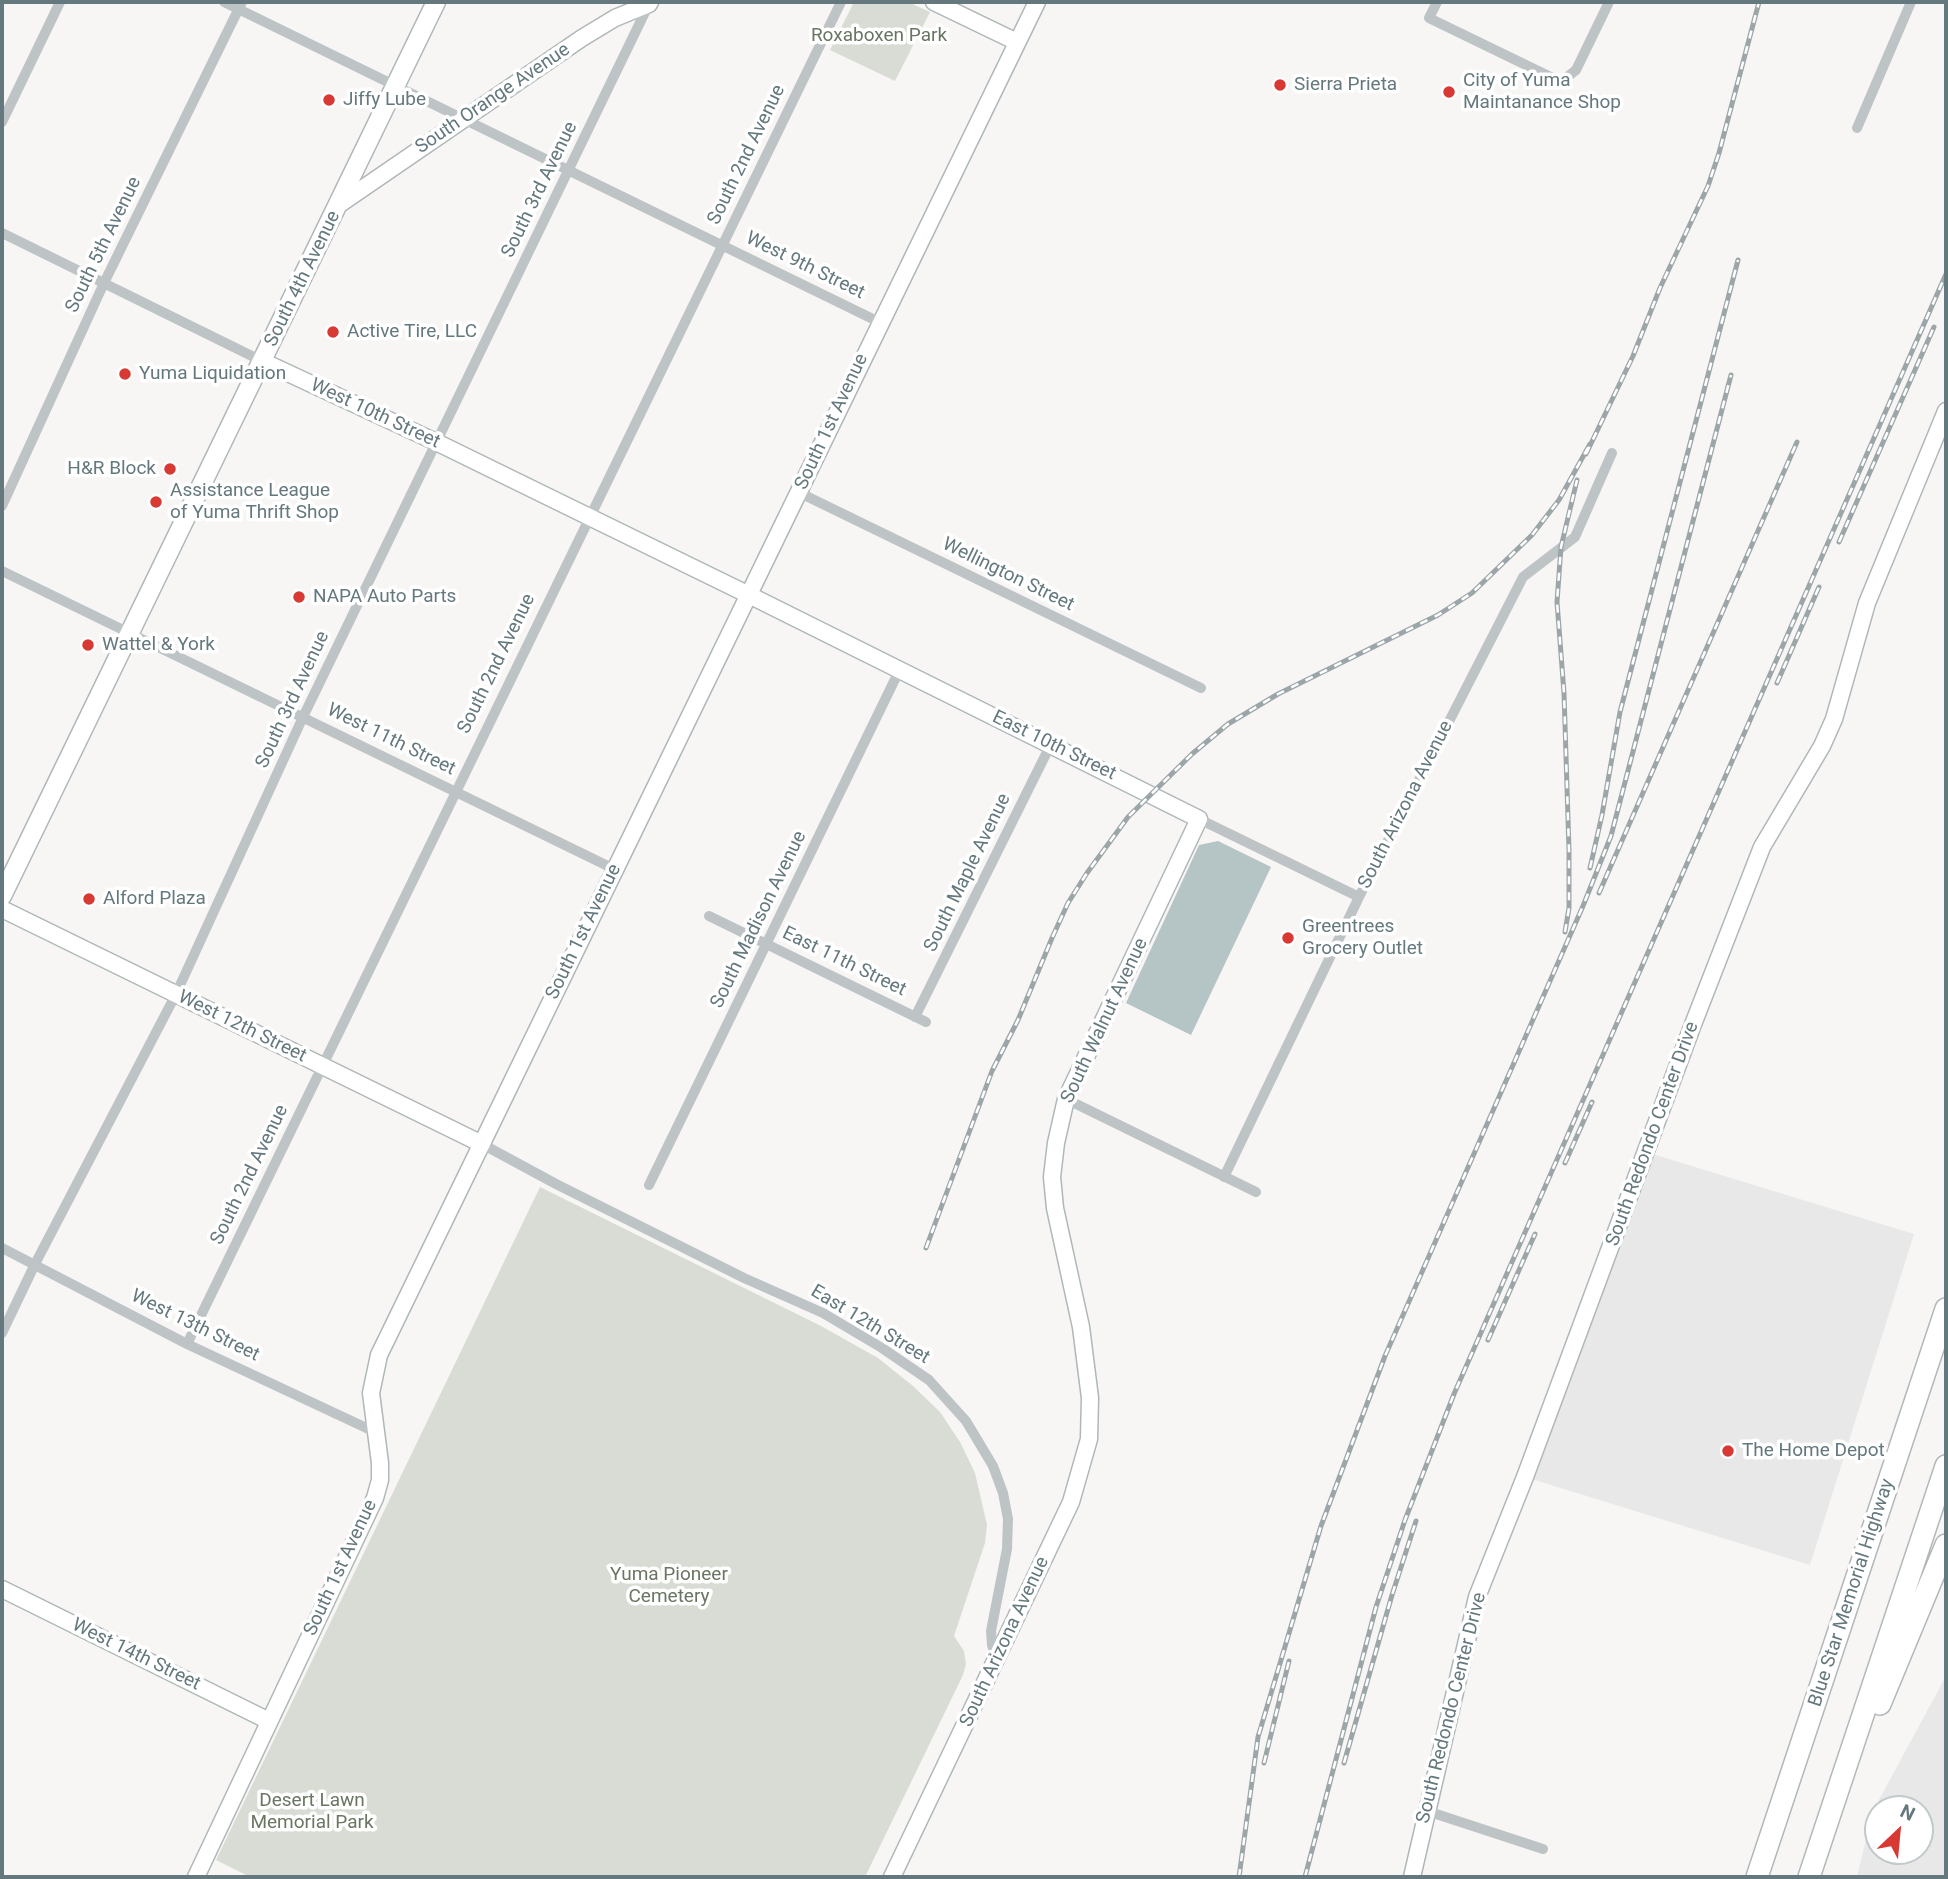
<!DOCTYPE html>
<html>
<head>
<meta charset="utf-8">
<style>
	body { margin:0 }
	#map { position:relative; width:1948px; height:1879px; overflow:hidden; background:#f7f6f4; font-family:Roboto,sans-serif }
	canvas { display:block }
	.frame { position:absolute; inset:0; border:4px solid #64787d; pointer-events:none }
	.north { position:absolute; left:1864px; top:1795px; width:70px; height:70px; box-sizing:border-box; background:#fff; border:2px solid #c1c9cb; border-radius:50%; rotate:26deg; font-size:19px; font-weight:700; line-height:28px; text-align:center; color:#64787d }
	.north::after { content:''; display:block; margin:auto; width:24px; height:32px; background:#d83933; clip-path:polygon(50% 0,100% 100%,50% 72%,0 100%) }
</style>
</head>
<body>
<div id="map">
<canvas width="1948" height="1879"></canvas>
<div class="frame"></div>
<div class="north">N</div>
</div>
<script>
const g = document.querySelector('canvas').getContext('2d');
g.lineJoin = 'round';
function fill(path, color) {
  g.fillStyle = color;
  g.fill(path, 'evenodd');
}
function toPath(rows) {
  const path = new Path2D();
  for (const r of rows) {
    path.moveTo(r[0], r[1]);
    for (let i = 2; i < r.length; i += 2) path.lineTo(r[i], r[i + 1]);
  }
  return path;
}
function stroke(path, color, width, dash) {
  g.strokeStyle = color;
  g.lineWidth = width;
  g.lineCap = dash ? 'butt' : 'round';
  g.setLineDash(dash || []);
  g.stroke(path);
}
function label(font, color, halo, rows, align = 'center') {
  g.font = font + ' Roboto,sans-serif';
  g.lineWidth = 7;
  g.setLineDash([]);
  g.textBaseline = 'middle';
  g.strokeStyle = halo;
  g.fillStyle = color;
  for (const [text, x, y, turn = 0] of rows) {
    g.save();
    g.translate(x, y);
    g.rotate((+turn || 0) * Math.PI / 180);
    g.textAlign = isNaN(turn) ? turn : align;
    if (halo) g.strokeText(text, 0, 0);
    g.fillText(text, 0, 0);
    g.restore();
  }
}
const built = toPath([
	[1646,1152,1914,1234,1810,1565,1525,1477],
	[1946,1676,1946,1877,1857,1877,1873,1811],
	[1878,1809,1920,1809,1920,1851,1878,1851]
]);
const green = toPath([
	[854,2,908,2,930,12,895,81,830,50],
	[540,1187,821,1326,878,1358,913,1386,940,1412,960,1442,975,1473,987,1525,985,1543,954,1636,964,1651,966,1664,963,1675,865,1877,250,1877,216,1860]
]);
const water = toPath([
	[1218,841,1271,867,1191,1035,1126,1003,1199,845]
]);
const street = toPath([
	[224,2,879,322],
	[1437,2,1429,18,1561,82,1576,70,1609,2],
	[2,122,60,2],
	[1857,128,1911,2],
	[2,233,262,361],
	[800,493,1201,688],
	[2,506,104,283,242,2],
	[2,571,614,869],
	[1199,819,1359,897],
	[709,916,926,1022],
	[915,1017,1051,744],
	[1066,1099,1256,1192],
	[482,1144,556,1184,744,1278,823,1313,882,1348,929,1380,966,1421,993,1466,1003,1493,1008,1519,1007,1549,991,1631,992,1645,997,1660],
	[1224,1177,1359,897,1523,577,1575,537,1612,453],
	[649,1185,899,671],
	[2,1248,187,1344,375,1432],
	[2,1333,35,1264,176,994,303,717,649,4],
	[187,1344,841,2],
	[1427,1811,1543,1849]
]);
const secondary = toPath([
	[934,2,1017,42],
	[340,204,582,38,615,18,649,4,650,2],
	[262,361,436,442,749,595,1199,819,1066,1099,1056,1143,1052,1177,1055,1208,1081,1327,1090,1398,1089,1439,1071,1502,892,1877],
	[2,909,482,1144],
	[2,1589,269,1721],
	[196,1877,375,1498,380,1480,380,1463,371,1393,379,1355,1037,2],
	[1412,1877,1477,1597,1525,1477,1692,1027,1762,847,1822,746,1834,719,1867,603,1946,411]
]);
const primary = toPath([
	[2,896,436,2]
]);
const highway = toPath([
	[1880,1704,1946,1545],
	[1757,1877,1946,1309],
	[1809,1877,1946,1466]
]);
const rail = toPath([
	[1586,454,1633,356,1660,288,1708,186,1719,153,1759,2],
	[1839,542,1934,327],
	[1777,683,1819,587],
	[1590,868,1602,815,1620,712,1738,260],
	[1599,893,1797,442],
	[1565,932,1569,908,1569,850,1564,693,1557,602,1561,547,1577,480],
	[1565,1163,1592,1102],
	[926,1248,992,1071,1018,1020,1052,938,1068,903,1087,873,1128,817,1192,754,1228,724,1278,694,1438,615,1472,593,1532,535,1559,500,1590,444],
	[1488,1340,1535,1234],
	[1264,1763,1289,1661],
	[1344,1763,1392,1595,1416,1521],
	[1239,1877,1258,1737,1321,1526,1385,1356,1583,906,1611,836,1731,375],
	[1305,1877,1376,1607,1405,1520,1454,1394,1946,274]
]);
const markers = [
	[1280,85,7,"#d83933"],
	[1449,92,7,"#d83933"],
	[329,100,7,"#d83933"],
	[333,332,7,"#d83933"],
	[125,374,7,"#d83933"],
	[170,469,7,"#d83933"],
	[156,502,7,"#d83933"],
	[299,597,7,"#d83933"],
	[88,645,7,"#d83933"],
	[89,899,7,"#d83933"],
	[1288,938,7,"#d83933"],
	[1728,1451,7,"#d83933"]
];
const parkNames = [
	["Roxaboxen Park",879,36],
	["Yuma Pioneer",669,1575],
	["Cemetery",669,1597],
	["Desert Lawn",312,1801],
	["Memorial Park",312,1823]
];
const poiNames = [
	["City of Yuma",1463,81],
	["Maintanance Shop",1463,103],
	["Sierra Prieta",1294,85],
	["Jiffy Lube",343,100],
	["Active Tire, LLC",347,332],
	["Yuma Liquidation",139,374],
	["H&R Block",156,469,"right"],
	["Assistance League",170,491],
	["of Yuma Thrift Shop",170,513],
	["NAPA Auto Parts",313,597],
	["Wattel & York",102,645],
	["Alford Plaza",103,899],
	["Greentrees",1302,927],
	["Grocery Outlet",1302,949],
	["The Home Depot",1742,1451]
];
const streetNames = [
	["South Orange Avenue",493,99,-34],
	["South 2nd Avenue",747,155,-64],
	["South 3rd Avenue",540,190,-64],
	["South 5th Avenue",104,245,-64],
	["West 9th Street",805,266,26],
	["South 4th Avenue",303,279,-64],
	["West 10th Street",375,414,25],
	["South 1st Avenue",832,422,-65],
	["Wellington Street",1008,575,26],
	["South 2nd Avenue",497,664,-64],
	["South 3rd Avenue",293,700,-65],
	["West 11th Street",391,740,26],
	["East 10th Street",1054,746,26],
	["South Arizona Avenue",1406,805,-63],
	["South Maple Avenue",968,873,-64],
	["South Madison Avenue",759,920,-64],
	["South 1st Avenue",584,932,-64],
	["East 11th Street",844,962,26],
	["South Walnut Avenue",1105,1021,-65],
	["West 12th Street",242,1027,26],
	["South Redondo Center Drive",1653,1134,-70],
	["South 2nd Avenue",250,1175,-64],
	["East 12th Street",870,1325,31],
	["West 13th Street",195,1326,26],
	["South 1st Avenue",341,1568,-65],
	["Blue Star Memorial Highway",1852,1593,-72],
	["South Arizona Avenue",1005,1642,-65],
	["West 14th Street",136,1655,26],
	["South Redondo Center Drive",1452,1708,-76]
];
fill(built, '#e8e8e8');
fill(green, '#d8dcd4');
fill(water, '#b5c4c5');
stroke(secondary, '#afb7b9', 19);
stroke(primary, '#b0b7b9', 21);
stroke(highway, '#b2b7b9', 24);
stroke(street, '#bec4c6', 10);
stroke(secondary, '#fff', 16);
stroke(primary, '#fff', 18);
stroke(highway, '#fff', 21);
stroke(rail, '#9ca6a9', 5);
stroke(rail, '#fff', 2.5, [8]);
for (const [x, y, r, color] of markers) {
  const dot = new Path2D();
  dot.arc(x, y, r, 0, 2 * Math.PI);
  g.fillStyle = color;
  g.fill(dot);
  stroke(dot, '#fff', 2.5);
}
label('19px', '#6a7662', '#fff', parkNames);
label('19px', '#64787d', '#fff', poiNames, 'left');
label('19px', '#64787d', '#fff', streetNames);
</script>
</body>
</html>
